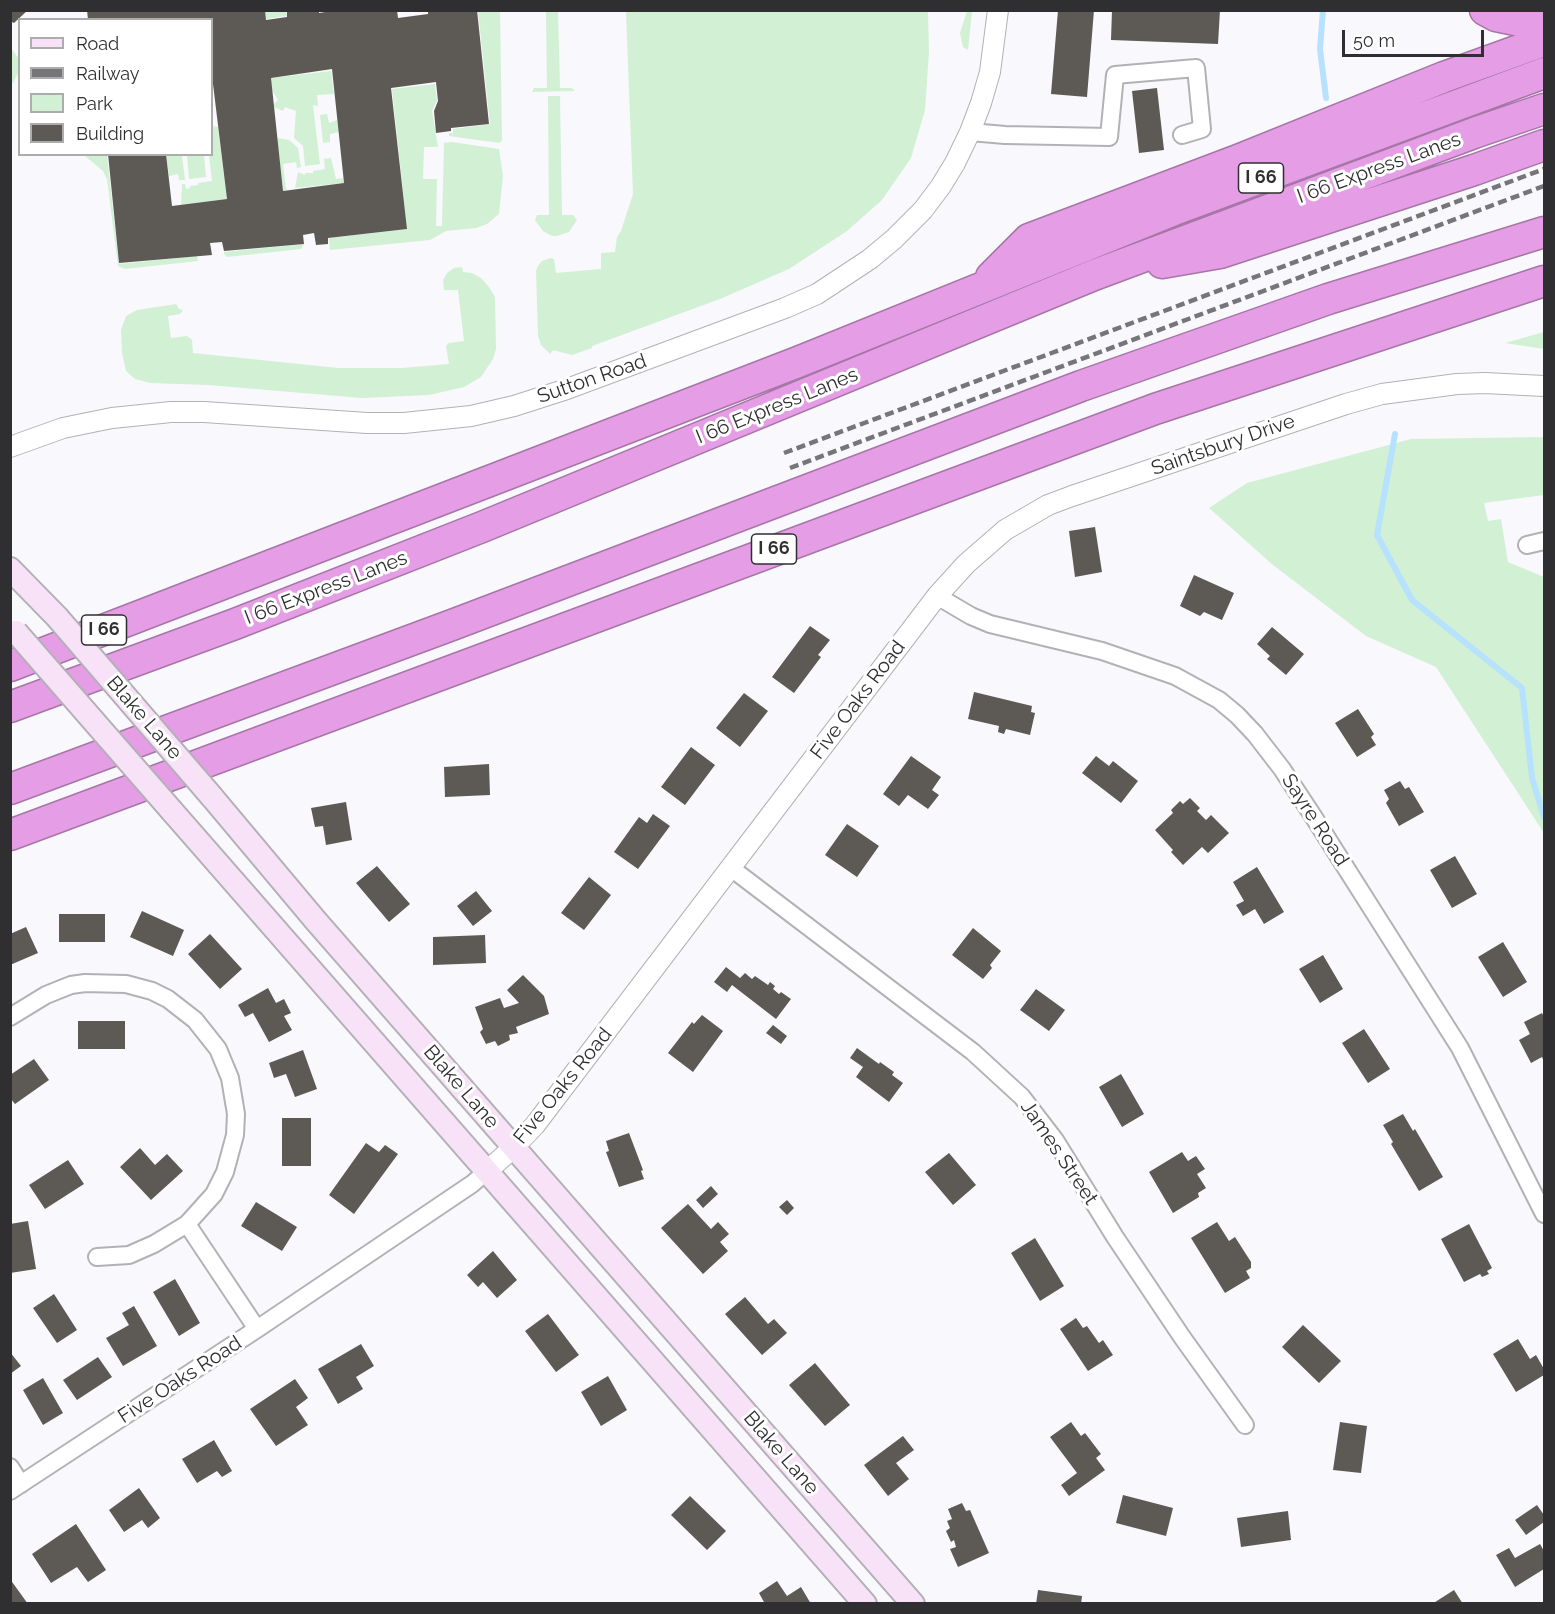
<!DOCTYPE html>
<html>
<head>
<meta charset="utf-8">
<style>
	body { margin:0 }
	#map { position:relative; width:1555px; height:1614px; overflow:hidden; background:#f9f8fd; font-family:Raleway,sans-serif }
	canvas { display:block }
	.frame { position:absolute; inset:0; border:12px solid #2f2f31; pointer-events:none }
	.legend { position:absolute; left:18px; top:18px; width:195px; height:138px; box-sizing:border-box; background:#fff; border:2px solid #acacad; margin:0; padding:8px 10px; list-style:none; font-size:18px; color:#2f2f31 }
	.legend li { display:flex; align-items:center; gap:12px; height:30px }
	.legend b { width:30px; border:2px solid #acacad }
	.scale { position:absolute; left:1342px; top:30px; width:142px; height:27px; box-sizing:border-box; border:3px solid #2f2f31; border-top:0; padding-left:8px; font-size:18px; line-height:21px; white-space:nowrap; color:#2f2f31; -webkit-text-stroke:4px #fff; paint-order:stroke }
</style>
</head>
<body>
<div id="map">
<canvas width="1555" height="1614"></canvas>
<div class="frame"></div>
<ul class="legend">
<li><b style="height:8px;background:#f7e2f7"></b>Road</li>
<li><b style="height:8px;background:#767679"></b>Railway</li>
<li><b style="height:16px;background:#d2f0d4"></b>Park</li>
<li><b style="height:16px;background:#5d5a56"></b>Building</li>
</ul>
<div class="scale">50 m</div>
</div>
<script>
const g = document.querySelector('canvas').getContext('2d');
g.lineJoin = 'round';
function fill(path, color) {
  g.fillStyle = color;
  g.fill(path, 'evenodd');
}
function toPath(rows) {
  const path = new Path2D();
  for (const r of rows) {
    path.moveTo(r[0], r[1]);
    for (let i = 2; i < r.length; i += 2) path.lineTo(r[i], r[i + 1]);
  }
  return path;
}
function stroke(path, color, width, dash) {
  g.strokeStyle = color;
  g.lineWidth = width;
  g.lineCap = dash ? 'butt' : 'round';
  g.setLineDash(dash || []);
  g.stroke(path);
}
function label(font, color, halo, rows, align = 'center') {
  g.font = font + ' Raleway,sans-serif';
  g.lineWidth = 6;
  g.setLineDash([]);
  g.textBaseline = 'middle';
  g.strokeStyle = halo;
  g.fillStyle = color;
  for (const [text, x, y, turn = 0] of rows) {
    g.save();
    g.translate(x, y);
    g.rotate((+turn || 0) * Math.PI / 180);
    g.textAlign = isNaN(turn) ? turn : align;
    if (halo) g.strokeText(text, 0, 0);
    g.fillText(text, 0, 0);
    g.restore();
  }
}
const green = toPath([
	[265,11,286,11,287,16,266,19],
	[478,11,500,11,502,140,500,143,449,136,449,133,453,133,453,129,490,124],
	[546,11,558,11,560,88,572,88,575,91,532,92,534,88,547,88],
	[626,11,928,11,929,52,925,110,911,158,882,200,847,231,789,269,720,299,592,346,592,348,572,355,553,350,550,354,541,345,538,336,536,271,538,266,542,261,551,258,554,259,556,273,601,269,601,253,615,252,617,237,621,231,633,194],
	[967,11,972,11,968,50,963,47,960,33],
	[10,47,20,60,19,72,11,86],
	[331,71,334,94,317,95,318,106,313,105,320,164,305,166,303,146,294,138,296,111,285,107,283,111,274,107,274,104,278,100,272,90,271,78],
	[435,84,437,101,432,111,438,147,424,147,423,179,437,179,436,226,442,226,444,143,452,142,499,149,503,176,499,214,487,224,476,228,446,231,430,240,330,250,329,238,407,229,392,89],
	[548,96,560,96,562,215,573,215,577,220,569,232,557,236,552,236,543,231,535,220,537,215,549,215],
	[327,114,329,123,337,120,339,132,330,134,330,142,323,143,320,115],
	[212,126,218,127,227,199,181,205,182,184,185,184,186,189,190,188,190,186,198,185,198,183,212,181,209,155,212,154],
	[277,138,289,140,298,148,301,167,297,168,296,162,283,164,286,190,283,191],
	[84,155,107,155,119,264,197,256,198,261,125,269,118,266,107,179,103,171],
	[166,155,182,155,185,180,179,180,178,174,169,176],
	[187,155,204,155,206,177,189,179],
	[331,158,336,179,343,178,344,183,295,188,298,172,305,175,305,173,313,173,313,171,325,169,324,159],
	[304,244,301,249,227,257,224,254,224,252],
	[462,267,463,272,472,273,481,278,489,287,495,297,496,349,493,359,481,377,464,387,429,395,362,398,208,385,150,383,135,379,126,371,122,353,121,330,126,316,137,310,176,304,179,309,183,310,180,314,168,316,171,338,187,336,190,338,192,340,193,353,338,368,402,368,449,364,446,346,449,343,464,341,458,290,444,290,443,280,447,273,454,268],
	[1544,332,1544,349,1505,343],
	[1544,437,1544,495,1484,503,1488,521,1501,519,1508,562,1544,577,1544,833,1436,667,1366,636,1273,565,1209,508,1247,483,1411,439]
]);
const stream = toPath([
	[1323,10,1320,49,1326,98],
	[1395,434,1377,535,1412,600,1522,688,1532,778,1544,817]
]);
const building = toPath([
	[10,10,28,10,14,23,10,21],
	[87,10,265,10,266,20,287,17,287,10,319,10,319,13,337,10,397,10,398,18,428,14,428,10,477,10,489,124,451,128,451,131,436,133,434,111,438,101,436,82,391,88,407,229,328,238,328,244,316,245,314,233,303,235,304,244,224,251,222,242,210,243,212,255,119,263,108,154,166,154,172,206,227,199,213,84,212,84,212,20,88,20],
	[332,69,344,183,283,191,271,78],
	[1058,10,1094,10,1087,97,1051,94],
	[1112,10,1220,10,1218,44,1111,40],
	[1157,88,1164,150,1139,153,1132,91],
	[1095,527,1102,572,1075,577,1069,531],
	[1194,575,1234,593,1222,620,1204,612,1200,616,1180,606],
	[810,626,830,640,818,655,821,657,794,693,772,677],
	[1272,627,1304,654,1286,675,1267,659,1270,656,1257,644],
	[974,692,1032,706,1031,712,1035,713,1030,735,1006,729,1004,734,998,732,999,726,968,719],
	[744,693,768,711,740,747,716,728],
	[1358,709,1374,734,1371,737,1376,745,1357,757,1335,723],
	[691,747,715,765,685,805,661,787],
	[911,756,941,777,932,790,939,795,928,809,908,795,899,806,883,794],
	[1096,756,1109,766,1113,761,1138,781,1121,803,1082,773],
	[489,764,490,795,445,797,444,767],
	[1400,781,1405,789,1409,787,1424,812,1399,826,1386,803,1389,799,1384,790],
	[1190,798,1200,808,1197,811,1206,820,1211,815,1229,833,1208,853,1202,847,1183,865,1171,852,1173,850,1155,830,1173,813,1171,810,1180,801,1183,804],
	[346,802,352,840,326,845,323,826,315,827,311,808],
	[653,814,670,826,638,869,614,852,639,817,647,823],
	[847,824,879,846,857,877,825,855],
	[1455,856,1477,894,1452,908,1430,870],
	[377,866,410,904,389,922,356,883],
	[1257,867,1284,912,1264,924,1255,909,1243,916,1236,905,1244,901,1233,882],
	[589,877,611,895,584,930,561,913],
	[476,891,492,911,473,926,457,906],
	[142,911,184,930,173,956,130,937],
	[59,914,105,914,105,942,59,942],
	[26,927,38,953,10,965,10,934],
	[973,928,1001,951,990,965,992,968,983,979,952,955],
	[210,934,242,969,220,989,188,954],
	[485,935,486,963,433,965,433,937],
	[1503,942,1527,982,1503,997,1478,957],
	[1323,955,1343,989,1320,1003,1299,969],
	[726,967,740,978,745,973,752,979,755,976,768,985,770,982,775,986,773,989,779,994,781,992,791,999,776,1019,732,985,727,992,714,982],
	[523,975,544,996,549,1014,516,1027,518,1033,509,1035,510,1040,498,1046,495,1041,486,1044,480,1032,483,1029,475,1007,500,998,504,1008,519,1003,507,990],
	[268,988,276,1003,284,999,291,1013,284,1016,292,1030,269,1042,253,1013,245,1017,238,1005],
	[1036,989,1065,1010,1049,1031,1020,1010],
	[1542,1013,1544,1017,1544,1062,1542,1057,1531,1063,1519,1040,1530,1034,1524,1022],
	[702,1015,723,1031,693,1072,668,1053,692,1022,694,1024],
	[78,1021,125,1021,125,1049,78,1049],
	[773,1025,787,1036,781,1044,766,1033],
	[1364,1029,1390,1069,1368,1083,1342,1043],
	[857,1048,879,1064,880,1062,894,1072,892,1075,903,1083,889,1102,856,1077,863,1067,850,1058],
	[303,1050,317,1089,295,1097,286,1074,274,1078,269,1063],
	[34,1059,49,1080,15,1104,10,1098,10,1075],
	[1121,1074,1144,1114,1122,1127,1099,1087],
	[1403,1114,1413,1131,1415,1129,1443,1177,1419,1191,1391,1144,1393,1142,1383,1125],
	[282,1118,311,1118,311,1166,282,1166],
	[629,1133,643,1170,641,1171,644,1179,619,1187,606,1152,609,1151,606,1141],
	[366,1143,379,1152,385,1145,398,1154,354,1214,329,1195],
	[140,1148,155,1165,167,1154,183,1171,151,1200,120,1167],
	[1182,1152,1188,1161,1196,1156,1205,1169,1197,1174,1206,1188,1198,1193,1199,1197,1173,1213,1149,1172],
	[949,1153,976,1185,953,1205,925,1172],
	[68,1160,84,1184,45,1209,29,1185],
	[711,1186,718,1194,703,1208,696,1200],
	[787,1200,794,1208,787,1215,779,1207],
	[256,1202,297,1227,282,1251,241,1226],
	[688,1204,711,1229,718,1222,729,1234,720,1242,728,1251,703,1274,661,1228],
	[28,1221,36,1269,10,1273,10,1224],
	[1217,1222,1229,1241,1235,1237,1251,1262,1251,1268,1246,1271,1250,1278,1225,1293,1191,1238],
	[1469,1224,1492,1268,1487,1271,1489,1274,1482,1277,1480,1274,1464,1282,1441,1239],
	[1035,1238,1064,1286,1040,1301,1011,1253],
	[493,1251,517,1280,497,1298,483,1282,478,1287,467,1275],
	[175,1279,200,1323,179,1336,153,1292],
	[54,1294,77,1330,57,1343,33,1308],
	[745,1297,768,1324,774,1319,787,1333,762,1355,725,1314],
	[134,1306,157,1346,123,1366,106,1338,129,1325,122,1313],
	[548,1314,579,1355,556,1372,525,1331],
	[1076,1318,1083,1328,1087,1326,1099,1343,1103,1340,1113,1355,1088,1371,1060,1329],
	[1303,1325,1341,1361,1319,1383,1282,1347],
	[1518,1339,1530,1359,1536,1355,1544,1369,1544,1375,1516,1392,1493,1354],
	[361,1344,374,1366,356,1377,363,1389,338,1404,318,1369],
	[10,1352,21,1366,10,1374],
	[98,1357,112,1377,77,1400,63,1380],
	[815,1363,850,1405,825,1426,789,1385],
	[608,1376,627,1410,601,1426,581,1392],
	[43,1378,63,1413,43,1425,23,1390],
	[295,1379,308,1398,296,1407,308,1425,276,1446,250,1409],
	[1071,1422,1081,1436,1085,1433,1101,1454,1096,1458,1105,1470,1069,1496,1061,1485,1077,1473,1050,1437],
	[1340,1422,1367,1426,1361,1473,1333,1470],
	[903,1436,914,1450,896,1463,909,1479,888,1496,864,1465],
	[214,1440,232,1471,222,1477,217,1471,197,1483,182,1459],
	[139,1488,160,1518,148,1528,142,1520,124,1532,109,1510],
	[1123,1495,1173,1508,1166,1536,1116,1523],
	[690,1496,726,1531,707,1550,671,1515],
	[962,1503,966,1511,970,1510,989,1553,958,1567,950,1549,956,1547,954,1540,951,1542,946,1531,950,1528,947,1521,952,1519,948,1509],
	[1537,1505,1544,1515,1544,1522,1526,1535,1515,1520],
	[1288,1511,1291,1540,1241,1547,1237,1518],
	[76,1524,106,1570,88,1582,77,1567,51,1583,32,1554],
	[1540,1544,1544,1551,1544,1569,1515,1587,1496,1555,1509,1548,1515,1558],
	[10,1579,28,1604,10,1604],
	[777,1581,787,1596,801,1587,811,1604,765,1604,759,1593],
	[1038,1590,1082,1596,1081,1604,1036,1604],
	[1454,1590,1463,1604,1432,1604]
]);
const minor = toPath([
	[970,132,1005,135,1109,137,1115,75,1196,68,1202,129,1182,135],
	[1527,545,1544,541],
	[937,596,971,616,990,624,1102,651,1175,676,1219,700,1237,715,1255,734,1282,769,1313,816,1460,1048,1544,1214],
	[731,868,973,1052,1022,1097,1055,1140,1115,1237,1182,1337,1245,1425],
	[10,1017,46,995,71,985,85,983,126,984,152,991,168,999,195,1020,218,1049,230,1078,236,1114,235,1135,225,1172,214,1194,187,1224,154,1244,129,1255,97,1257],
	[187,1224,257,1329],
	[10,1467,21,1484],
	[10,1491,257,1329,472,1184,486,1172]
]);
const tertiary = toPath([
	[10,447,63,428,112,418,171,412,204,412,367,423,404,423,471,416,514,406,567,389,785,308,817,294,870,259,894,239,923,210,941,186,955,163,970,132,981,103,990,72,998,10],
	[486,1172,514,1147,535,1125,937,596,966,564,1005,530,1048,505,1072,496,1346,404,1382,394,1457,384,1485,383,1544,386]
]);
const secondary = toPath([
	[10,569,57,617],
	[212,797,316,921,913,1604],
	[172,811,865,1604]
]);
const motorway = toPath([
	[1485,10,1496,16,1535,24,1544,23],
	[1162,263,1220,253,1474,170,1544,145],
	[991,277,1029,239,1238,160,1444,77,1544,41],
	[10,666,798,362,1174,210,1544,73],
	[10,707,235,624,482,527,1094,275,1474,133,1544,109],
	[10,789,452,625,1081,386,1328,299,1544,232],
	[10,835,1155,409,1544,281]
]);
const rail = toPath([
	[784,453,1544,169],
	[790,468,1544,186]
]);
const secondaryBridge = toPath([
	[57,617,212,797],
	[16,632,172,811]
]);
const shields = [
	[1261,178,45],
	[774,549,45],
	[104,630,45]
];
const shieldNames = [
	["I 66",1261,178],
	["I 66",774,549],
	["I 66",104,630]
];
const streetNames = [
	["I 66 Express Lanes",1379,168,-20],
	["Sutton Road",592,379,-19],
	["I 66 Express Lanes",777,406,-22],
	["Saintsbury Drive",1223,445,-19],
	["I 66 Express Lanes",326,588,-21],
	["Five Oaks Road",858,700,-53],
	["Blake Lane",144,718,49],
	["Sayre Road",1315,820,57],
	["Five Oaks Road",563,1086,-51],
	["Blake Lane",461,1087,49],
	["James Street",1059,1153,56],
	["Five Oaks Road",180,1380,-33],
	["Blake Lane",781,1453,49]
];
fill(green, '#d2f0d4');
stroke(stream, '#b6e1ff', 6);
fill(building, '#5d5a56');
stroke(minor, '#b2b1b6', 20);
stroke(tertiary, '#b2b1b6', 22);
stroke(secondary, '#b2b1b6', 26);
stroke(motorway, '#a576a6', 33);
stroke(minor, '#fff', 16);
stroke(tertiary, '#fff', 20);
stroke(secondary, '#f7e2f7', 22);
stroke(motorway, '#e59de5', 30);
stroke(rail, '#767679', 4.5, [9, 4.5]);
stroke(secondaryBridge, '#b2b1b6', 26, []);
stroke(secondaryBridge, '#f7e2f7', 22);
for (const [x, y, w] of shields) {
  const box = new Path2D();
  box.roundRect(x - w / 2, y - 15, w, 30, 4.5);
  g.fillStyle = '#fff';
  g.fill(box);
  stroke(box, '#2f2f31', 1.5);
}
label('bold 18px', '#2f2f31', null, shieldNames);
label('20px', '#2f2f31', '#fff', streetNames);
</script>
</body>
</html>
